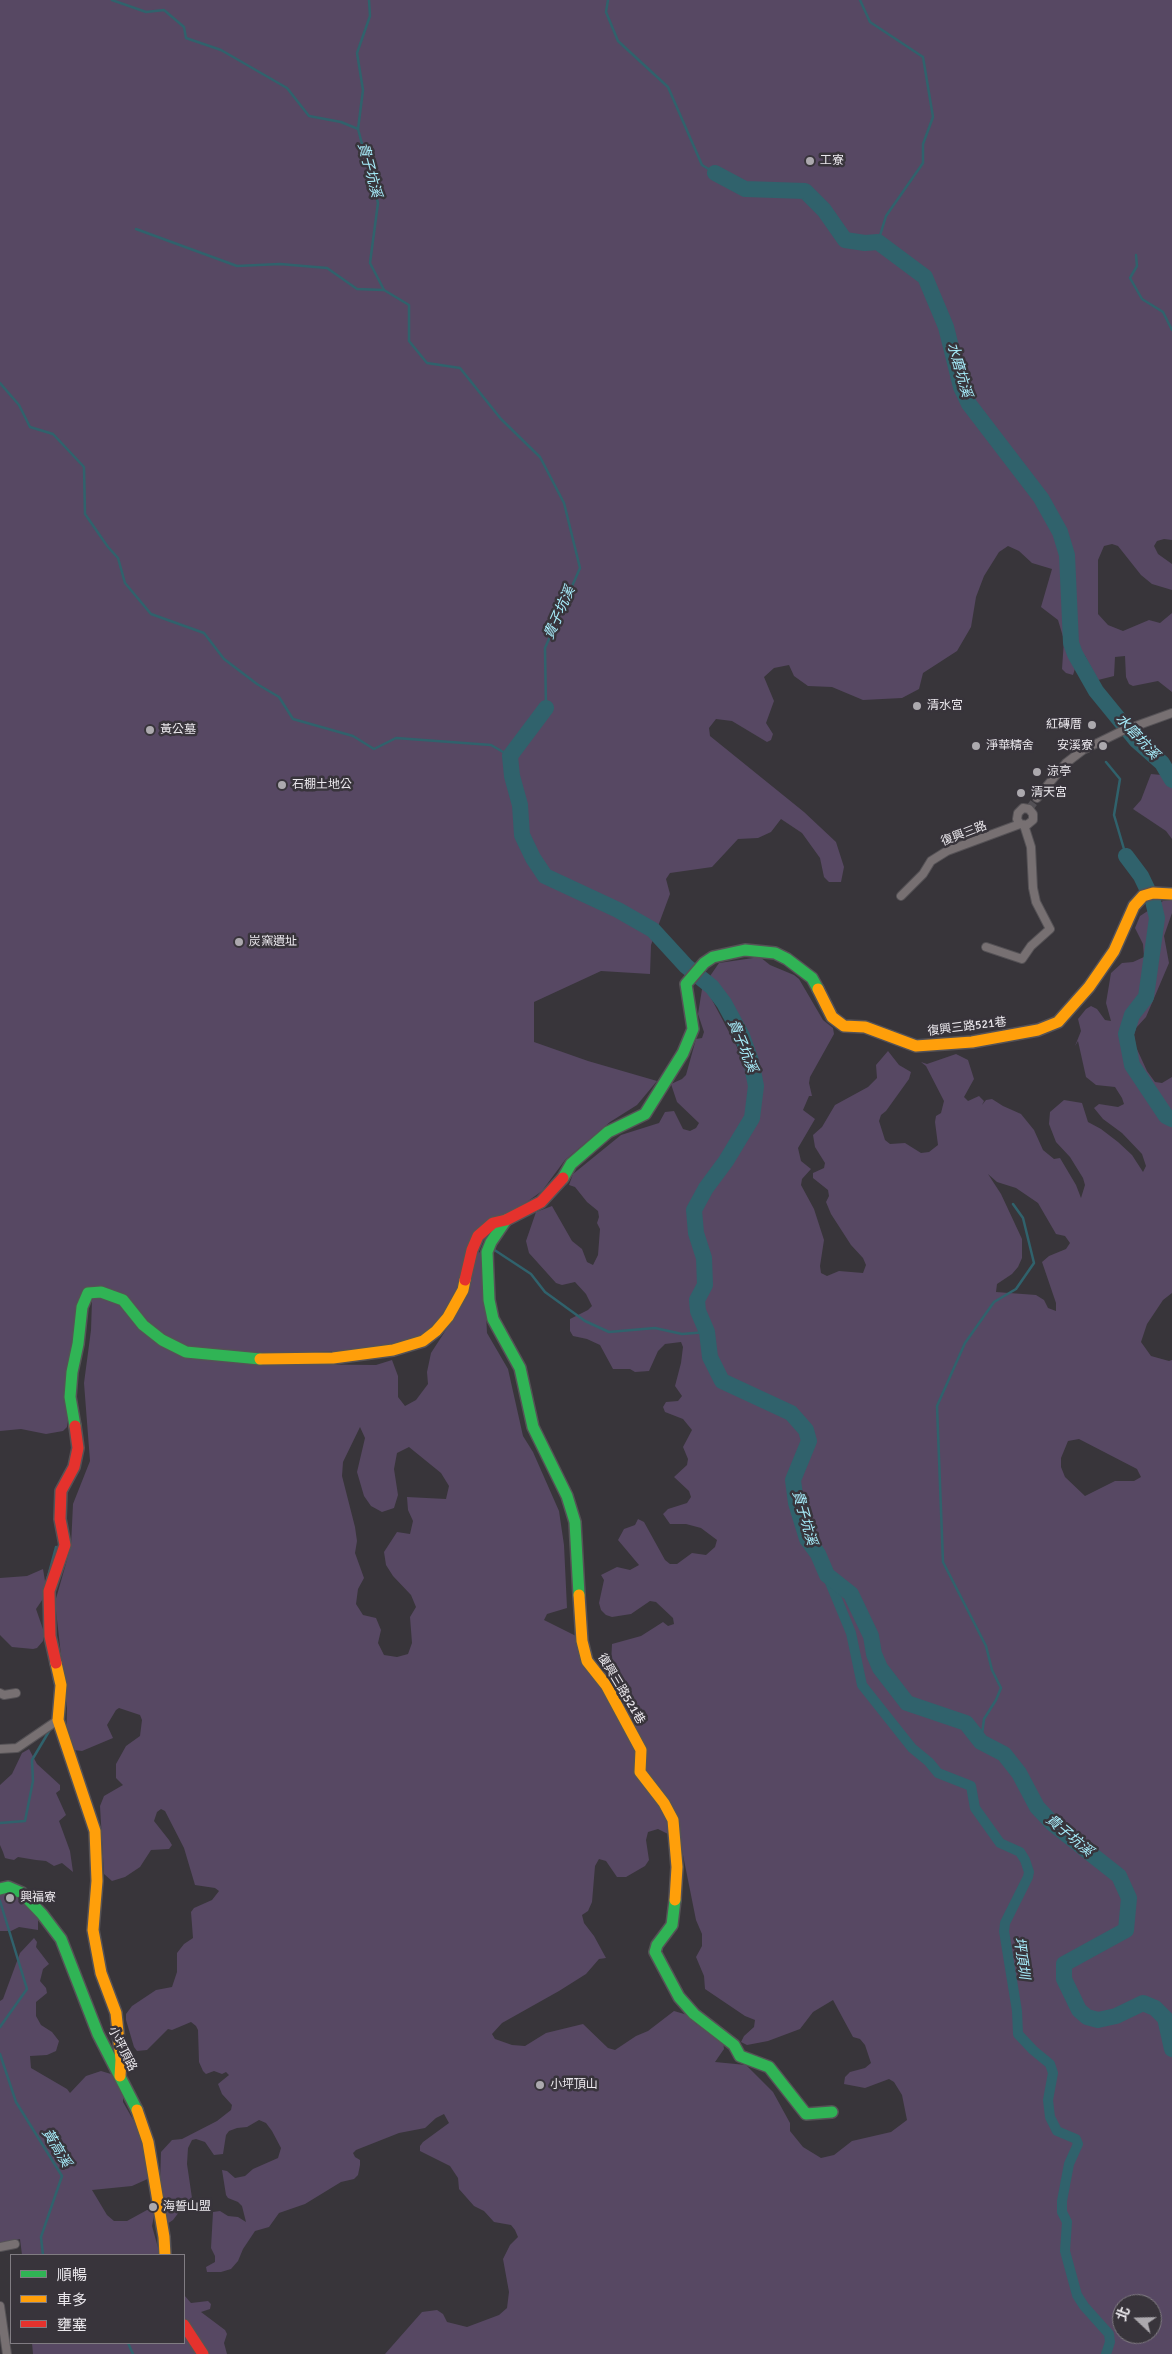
<!DOCTYPE html>
<html>
<head>
<meta charset="utf-8">
<style>
	body { margin:0 }
	#map { position:relative; width:1172px; height:2354px; overflow:hidden; background:#38353a; font-family:Signika,"Noto Sans TC",sans-serif }
	canvas { display:block }
	.legend { position:absolute; left:10px; top:2254px; width:175px; height:90px; box-sizing:border-box; background:#38343b; border:1px solid #807c82; margin:0; padding:6px 9px; list-style:none; font-size:15px; color:#ebe8ed }
	.legend li { display:flex; align-items:center; gap:10px; height:25px }
	.legend b { width:25px; border:1px solid #807c82 }
	.north { position:absolute; left:1112px; top:2294px; width:50px; height:50px; box-sizing:border-box; background:#38343b; border:1px solid #807c82; border-radius:50%; rotate:291deg; font-size:14px; font-weight:700; line-height:20px; text-align:center; color:#ebe8ed }
	.north::after { content:''; display:block; margin:auto; width:18px; height:22px; background:#aca9ae; clip-path:polygon(50% 0,100% 100%,50% 72%,0 100%) }
</style>
</head>
<body>
<div id="map">
<canvas width="1172" height="2354"></canvas>
<ul class="legend">
<li><b style="height:6px;background:#30b455"></b>順暢</li>
<li><b style="height:6px;background:#ff9f0a"></b>車多</li>
<li><b style="height:6px;background:#e5322d"></b>壅塞</li>
</ul>
<div class="north">北</div>
</div>
<script>
const g = document.querySelector('canvas').getContext('2d');
g.lineJoin = 'round';
function fill(path, color) {
  g.fillStyle = color;
  g.fill(path, 'evenodd');
}
function toPath(rows) {
  const path = new Path2D();
  for (const r of rows) {
    path.moveTo(r[0], r[1]);
    for (let i = 2; i < r.length; i += 2) path.lineTo(r[i], r[i + 1]);
  }
  return path;
}
function stroke(path, color, width, dash) {
  g.strokeStyle = color;
  g.lineWidth = width;
  g.lineCap = dash ? 'butt' : 'round';
  g.setLineDash(dash || []);
  g.stroke(path);
}
function label(font, color, halo, rows, align = 'center') {
  g.font = font + ' Signika,"Noto Sans TC",sans-serif';
  g.lineWidth = 5;
  g.setLineDash([]);
  g.textBaseline = 'middle';
  g.strokeStyle = halo;
  g.fillStyle = color;
  for (const [text, x, y, turn = 0] of rows) {
    g.save();
    g.translate(x, y);
    g.rotate((+turn || 0) * Math.PI / 180);
    g.textAlign = isNaN(turn) ? turn : align;
    if (halo) g.strokeText(text, 0, 0);
    g.fillText(text, 0, 0);
    g.restore();
  }
}
const green = toPath([
	[0,0,1172,0,1172,540,1164,539,1157,541,1154,546,1158,554,1172,564,1172,590,1152,584,1141,575,1118,546,1112,544,1104,546,1098,560,1098,614,1108,625,1123,631,1149,620,1160,623,1172,613,1172,692,1158,681,1133,686,1129,684,1126,677,1125,656,1115,657,1114,676,1098,680,1085,656,1082,654,1079,656,1073,675,1066,673,1062,669,1064,640,1058,620,1041,607,1052,569,1032,563,1019,551,1008,546,999,552,984,576,976,597,971,627,957,651,923,673,919,689,902,698,863,700,832,687,808,686,794,676,789,665,774,668,764,677,774,701,766,723,773,734,771,740,767,742,732,721,716,719,709,728,710,736,804,812,836,842,844,867,841,882,829,882,824,877,820,858,802,833,781,819,771,832,758,838,738,839,712,867,670,873,666,879,670,894,651,945,650,974,601,971,534,1002,534,1042,588,1061,657,1081,637,1105,610,1122,565,1160,542,1191,513,1212,492,1220,446,1309,436,1324,422,1337,381,1347,337,1351,253,1354,187,1348,162,1335,124,1297,86,1291,69,1367,67,1427,63,1431,46,1434,21,1429,0,1431],
	[1151,774,1172,776,1172,839,1166,831,1133,809,1141,800],
	[1163,901,1172,901,1172,913,1164,936,1169,963,1146,1017,1136,1028,1134,1035,1136,1047,1147,1071,1155,1082,1162,1083,1172,1077,1172,1293,1163,1300,1147,1324,1141,1342,1151,1356,1169,1361,1172,1360,1172,2354,385,2354,422,2312,437,2310,443,2314,447,2322,467,2327,499,2315,507,2308,509,2292,503,2259,510,2245,518,2237,515,2230,511,2225,494,2222,484,2211,474,2206,459,2189,458,2178,450,2166,420,2151,420,2146,423,2142,449,2123,444,2114,436,2118,425,2128,399,2133,356,2150,353,2153,355,2157,360,2160,360,2165,358,2175,354,2179,341,2182,305,2204,279,2213,269,2227,255,2231,243,2249,238,2261,231,2269,221,2272,207,2272,206,2267,215,2262,215,2256,211,2248,213,2212,220,2211,228,2216,238,2217,246,2222,242,2206,238,2202,228,2198,226,2195,222,2170,227,2171,235,2178,245,2176,253,2169,278,2158,281,2148,272,2131,266,2123,259,2120,247,2127,237,2128,229,2131,226,2135,223,2154,214,2155,205,2142,196,2139,192,2140,188,2148,187,2164,192,2198,188,2200,173,2220,164,2226,160,2184,161,2152,172,2140,182,2139,217,2121,231,2110,232,2105,222,2094,218,2084,229,2075,226,2072,222,2074,214,2071,206,2074,203,2071,199,2062,198,2030,196,2026,191,2022,172,2030,168,2029,147,2050,137,2051,134,2047,126,2020,126,2014,132,2006,156,1990,172,1987,177,1972,177,1953,184,1944,193,1938,191,1912,194,1908,212,1900,219,1891,215,1888,195,1885,184,1848,165,1811,161,1809,157,1812,154,1821,169,1840,172,1845,169,1849,151,1850,140,1867,125,1877,112,1881,104,1874,100,1806,104,1796,123,1785,116,1778,116,1764,126,1746,140,1736,142,1720,140,1715,119,1708,116,1710,107,1725,113,1738,82,1751,66,1749,67,1708,55,1602,71,1546,73,1504,90,1461,84,1383,91,1330,92,1300,95,1297,101,1296,121,1303,161,1343,274,1364,376,1365,392,1360,398,1376,398,1397,405,1406,416,1400,428,1384,427,1372,431,1353,453,1319,467,1286,478,1252,483,1253,487,1333,508,1369,523,1436,533,1452,559,1511,564,1545,567,1608,547,1614,544,1620,578,1637,588,1661,610,1684,612,1644,641,1636,663,1622,668,1626,674,1624,673,1618,656,1602,650,1601,631,1614,612,1617,606,1615,601,1610,599,1603,604,1580,601,1575,617,1567,630,1570,639,1565,618,1540,624,1529,635,1525,638,1519,644,1522,665,1560,670,1564,677,1564,692,1553,706,1555,715,1547,717,1540,701,1528,686,1524,670,1524,663,1514,668,1509,687,1503,691,1497,689,1491,674,1477,687,1465,688,1459,683,1447,692,1430,683,1419,665,1412,663,1407,666,1402,678,1401,682,1396,675,1386,681,1363,683,1347,681,1342,665,1344,658,1351,649,1371,635,1372,630,1369,613,1369,600,1345,587,1339,573,1336,570,1331,570,1319,588,1310,592,1306,586,1294,575,1282,562,1285,556,1283,529,1253,526,1241,536,1212,552,1206,572,1241,582,1249,587,1262,593,1265,598,1255,600,1229,597,1223,599,1217,598,1211,587,1202,575,1187,569,1185,573,1174,621,1135,659,1123,665,1112,674,1111,683,1129,690,1131,696,1128,699,1123,677,1102,671,1084,682,1079,686,1075,696,1039,702,1038,704,1032,698,1014,703,983,745,1062,745,1050,740,1038,708,979,719,963,760,957,770,965,794,975,799,979,823,1020,833,1028,834,1034,810,1077,809,1083,812,1096,809,1096,803,1110,815,1119,798,1148,801,1161,811,1169,802,1179,801,1185,814,1209,824,1240,820,1266,821,1273,827,1276,839,1271,863,1273,866,1265,863,1258,851,1245,831,1214,826,1202,829,1196,828,1190,813,1178,813,1173,824,1168,825,1163,815,1147,813,1135,822,1127,835,1105,868,1087,877,1078,876,1065,888,1051,899,1065,911,1072,909,1079,886,1111,881,1115,879,1121,885,1140,890,1144,905,1143,921,1153,929,1152,938,1145,935,1122,936,1116,941,1113,944,1101,926,1066,921,1062,927,1064,956,1054,968,1060,974,1079,964,1097,968,1101,979,1096,984,1101,982,1105,986,1100,992,1099,1003,1106,1021,1114,1034,1130,1043,1150,1054,1159,1060,1158,1076,1185,1081,1198,1085,1185,1083,1178,1070,1157,1056,1142,1049,1124,1050,1112,1064,1100,1082,1103,1088,1122,1101,1129,1118,1142,1132,1155,1143,1172,1146,1166,1142,1154,1122,1133,1103,1119,1094,1108,1099,1104,1118,1107,1124,1104,1122,1098,1115,1087,1096,1085,1086,1077,1078,1041,1075,1046,1081,1031,1078,1019,1086,1009,1091,1006,1097,1009,1105,1020,1111,1021,1106,1003,1111,973,1122,963,1133,962,1144,957,1143,944,1135,928,1140,916],
	[988,1174,997,1182,1016,1188,1038,1203,1056,1234,1065,1236,1070,1243,1066,1249,1049,1256,1042,1262,1056,1303,1056,1311,1048,1308,1044,1300,1036,1295,996,1292,997,1284,1012,1274,1018,1267,1022,1258,1022,1239,1001,1194],
	[360,1427,365,1438,357,1472,364,1496,371,1506,382,1512,394,1508,398,1495,394,1469,397,1453,409,1447,441,1473,449,1486,446,1499,407,1497,408,1510,413,1521,410,1534,397,1532,384,1552,386,1565,393,1576,411,1595,416,1607,410,1617,412,1643,408,1654,397,1657,384,1655,378,1643,381,1630,376,1618,363,1615,356,1604,358,1589,364,1578,355,1553,357,1541,355,1527,342,1476,343,1462],
	[1079,1439,1137,1469,1141,1477,1134,1481,1115,1481,1085,1496,1065,1477,1061,1467,1061,1458,1068,1441],
	[658,1829,676,1838,681,1845,696,1920,702,1934,702,1946,696,1957,704,1976,705,1989,745,2016,755,2020,754,2027,744,2036,741,2042,747,2045,768,2041,800,2029,813,2012,833,2000,853,2037,860,2039,865,2045,871,2063,865,2068,850,2072,845,2077,844,2084,865,2088,889,2079,894,2082,902,2095,907,2120,891,2132,852,2141,834,2155,821,2158,803,2147,790,2131,790,2123,773,2092,746,2065,715,2062,724,2049,723,2041,696,2024,691,2016,674,2011,648,2031,636,2036,615,2050,608,2048,583,2024,546,2033,525,2046,512,2045,495,2039,492,2034,502,2023,559,1991,586,1974,599,1959,606,1958,594,1936,584,1923,582,1915,588,1911,592,1902,595,1866,599,1859,606,1861,617,1877,626,1877,645,1866,649,1860,646,1840,648,1832],
	[1122,2304,1152,2304,1152,2334,1122,2334],
	[43,1569,47,1593,36,1609,44,1632,43,1641,37,1648,33,1649,12,1647,0,1635,0,1578,27,1576],
	[29,1749,37,1764,60,1785,60,1790,56,1793,66,1815,59,1821,70,1851,73,1872,62,1863,54,1866,46,1861,36,1860,18,1857,14,1860,9,1859,5,1858,3,1852,0,1845,0,1785,12,1774,22,1753],
	[10,1888,38,1917,38,1930,19,1927,11,1931,0,1931,0,1891],
	[34,1938,37,1942,36,1947,49,1964,43,1969,40,1981,46,1988,47,1993,36,2002,36,2016,41,2025,52,2032,59,2041,56,2051,47,2055,30,2056,31,2068,67,2089,70,2093,86,2076,101,2071,111,2074,123,2087,123,2102,140,2132,152,2177,132,2186,92,2190,107,2215,114,2221,127,2221,147,2210,153,2211,154,2216,152,2226,160,2255,22,2255,20,2239,0,2244,0,2001,3,1999,20,1953],
	[184,2295,191,2303,208,2301,211,2304,210,2309,201,2312,225,2330,227,2334,224,2343,227,2354,33,2354,32,2343,184,2343]
]);
const stream = toPath([
	[112,0,146,12,164,10,184,27,186,38,221,50,287,88,309,116,341,122,358,129],
	[369,0,370,16,357,53,363,90,358,129,378,203,370,263,384,290,409,305,409,341,427,363,460,368,501,419,540,457,564,503,580,568,545,648,546,708],
	[608,0,606,12,618,41,668,87,702,165,715,173],
	[860,0,870,22,923,57,933,117,923,144,923,163,886,216,878,242],
	[136,229,237,266,280,264,327,268,357,289,383,290],
	[1136,255,1137,266,1130,278,1142,299,1163,312,1172,330],
	[0,383,19,405,30,427,53,434,84,467,85,514,108,547,118,558,125,583,151,614,204,633,224,659,257,684,279,697,293,719,353,736,374,749,396,738,491,745,510,756],
	[1106,762,1120,779,1114,815,1126,856],
	[493,1249,531,1274,545,1292,585,1321,609,1332,655,1328,682,1334,707,1332],
	[46,1584,56,1547],
	[44,1606,44,1589],
	[53,1676,56,1688],
	[981,1742,984,1719,996,1700,1001,1688,992,1670,986,1646,943,1562,937,1406,965,1343,994,1302,1016,1289,1034,1263,1023,1218,1013,1204],
	[0,1823,25,1821,33,1781,32,1760,51,1728],
	[0,1901,27,1989,0,2027],
	[0,2054,16,2102,62,2176,41,2237,43,2255],
	[128,2343,133,2354]
]);
const canal = toPath([
	[827,1575,851,1633,862,1685,912,1748,929,1762,938,1773,971,1786,975,1808,1000,1843,1020,1852,1025,1860,1029,1872,1028,1877,1005,1923,1004,1931,1017,2011,1018,2034,1033,2050,1050,2064,1053,2073,1048,2100,1050,2117,1057,2131,1076,2139,1078,2144,1069,2164,1062,2201,1062,2212,1067,2222,1065,2251,1077,2295,1084,2306,1109,2334,1110,2342,1106,2354]
]);
const river = toPath([
	[715,173,745,189,805,191,824,210,845,240,865,243,878,242,925,277,946,327,961,387,969,404,1041,498,1060,532,1067,555,1071,643,1075,654,1096,691,1136,740,1162,763,1172,780],
	[546,708,510,756,512,776,520,805,522,835,533,858,545,876,618,910,653,930,686,966,712,987,724,1003,742,1036,751,1061,756,1086,752,1118,726,1161,706,1188,694,1210,696,1233,704,1258,705,1285,697,1300,698,1311,707,1332,710,1357,722,1381,791,1413,806,1430,809,1441,793,1480,796,1503,807,1539,818,1554,827,1575,851,1594,871,1636,874,1654,880,1668,907,1703,966,1723,981,1742,1004,1754,1019,1773,1037,1807,1053,1824,1119,1876,1129,1898,1126,1930,1064,1964,1064,1979,1079,2010,1087,2017,1098,2020,1116,2016,1143,2003,1155,2008,1165,2018,1172,2049],
	[1126,856,1141,876,1153,901,1157,918,1146,997,1132,1015,1126,1034,1132,1065,1166,1116,1172,1119]
]);
const streetTunnel = toPath([
	[1029,809,1037,798]
]);
const street = toPath([
	[1037,798,1066,763,1083,750,1122,731,1172,713],
	[901,896,923,874,931,861,947,851,1020,824,1017,819,1018,813,1023,808,1029,809,1033,814,1033,820,1027,825,1020,824],
	[986,947,1022,959,1031,946,1050,929,1036,902,1033,888,1031,847,1024,825],
	[0,1693,4,1695,16,1693],
	[0,1749,17,1748,58,1720],
	[0,2247,15,2244],
	[0,2306,7,2354]
]);
const fast = toPath([
	[563,1178,571,1164,608,1132,645,1114,683,1053,693,1029,686,984,704,963,713,957,745,950,775,953,787,959,812,978,818,989],
	[506,1220,491,1242,487,1252,489,1300,493,1319,520,1368,533,1427,567,1496,575,1522,579,1595],
	[75,1426,70,1397,72,1372,78,1344,82,1307,88,1293,101,1292,123,1300,143,1325,162,1340,186,1352,260,1359],
	[0,1889,8,1887,22,1893,42,1914,61,1939,98,2034,137,2110],
	[675,1900,672,1925,657,1945,655,1952,679,1997,694,2014,734,2045,740,2056,769,2067,806,2114,832,2112]
]);
const slow = toPath([
	[818,989,832,1017,844,1026,865,1027,916,1046,972,1042,1038,1030,1058,1022,1089,987,1114,951,1134,906,1143,896,1153,893,1172,894],
	[260,1359,333,1358,393,1350,423,1341,436,1331,448,1317,463,1290,465,1280],
	[579,1595,582,1641,587,1661,606,1685,641,1750,640,1772,664,1803,673,1820,677,1867,675,1900],
	[56,1663,61,1685,58,1720,95,1831,97,1881,93,1930,101,1973,116,2013,121,2060,120,2076],
	[137,2110,148,2142,164,2237,165,2255]
]);
const jam = toPath([
	[465,1280,472,1250,478,1236,493,1223,506,1220,541,1202,563,1178],
	[56,1663,50,1636,49,1591,65,1545,60,1519,61,1491,74,1467,78,1448,75,1426],
	[184,2325,203,2354]
]);
const markers = [
	[810,161,5,"#aca9ae"],
	[917,706,5,"#aca9ae"],
	[1092,725,5,"#aca9ae"],
	[150,730,5,"#aca9ae"],
	[976,746,5,"#aca9ae"],
	[1103,746,5,"#aca9ae"],
	[1037,772,5,"#aca9ae"],
	[282,785,5,"#aca9ae"],
	[1021,793,5,"#aca9ae"],
	[239,942,5,"#aca9ae"],
	[10,1898,5,"#aca9ae"],
	[540,2085,5,"#aca9ae"],
	[153,2207,5,"#aca9ae"]
];
const poiNames = [
	["工寮",820,161],
	["清水宮",927,706],
	["紅磚厝",1082,725,"right"],
	["黃公墓",160,730],
	["淨華精舍",986,746],
	["安溪寮",1093,746,"right"],
	["涼亭",1047,772],
	["石棚土地公",292,785],
	["清天宮",1031,793],
	["炭窯遺址",249,942],
	["興福寮",20,1898],
	["小坪頂山",550,2085],
	["海誓山盟",163,2207]
];
const streetNames = [
	["復興三路",964,834,-21],
	["復興三路521巷",967,1027,-7],
	["復興三路521巷",621,1689,59],
	["小坪頂路",122,2049,63]
];
const waterNames = [
	["貴子坑溪",369,170,75],
	["水磨坑溪",959,370,74],
	["貴子坑溪",560,613,-66],
	["水磨坑溪",1137,737,47],
	["貴子坑溪",742,1046,68],
	["貴子坑溪",804,1518,74],
	["貴子坑溪",1069,1836,40],
	["坪頂圳",1021,1958,82],
	["黃高溪",56,2148,59]
];
fill(green, '#574863');
stroke(stream, '#30626c', 2.5);
stroke(canal, '#30626c', 10);
stroke(river, '#30626c', 16);
stroke(streetTunnel, '#535055', 8, [8, 4]);
stroke(street, '#555256', 10);
stroke(fast, '#555256', 14);
stroke(slow, '#555256', 14);
stroke(jam, '#555256', 14);
stroke(street, '#777072', 8);
stroke(fast, '#30b455', 11);
stroke(slow, '#ff9f0a', 11);
stroke(jam, '#e5322d', 11);
for (const [x, y, r, color] of markers) {
  const dot = new Path2D();
  dot.arc(x, y, r, 0, 2 * Math.PI);
  g.fillStyle = color;
  g.fill(dot);
  stroke(dot, '#38343b', 2);
}
label('12px', '#ebe8ed', '#38343b', poiNames, 'left');
label('12px', '#ebe8ed', '#38343b', streetNames);
label('italic 14px', '#a7edfb', '#38343b', waterNames);
</script>
</body>
</html>
